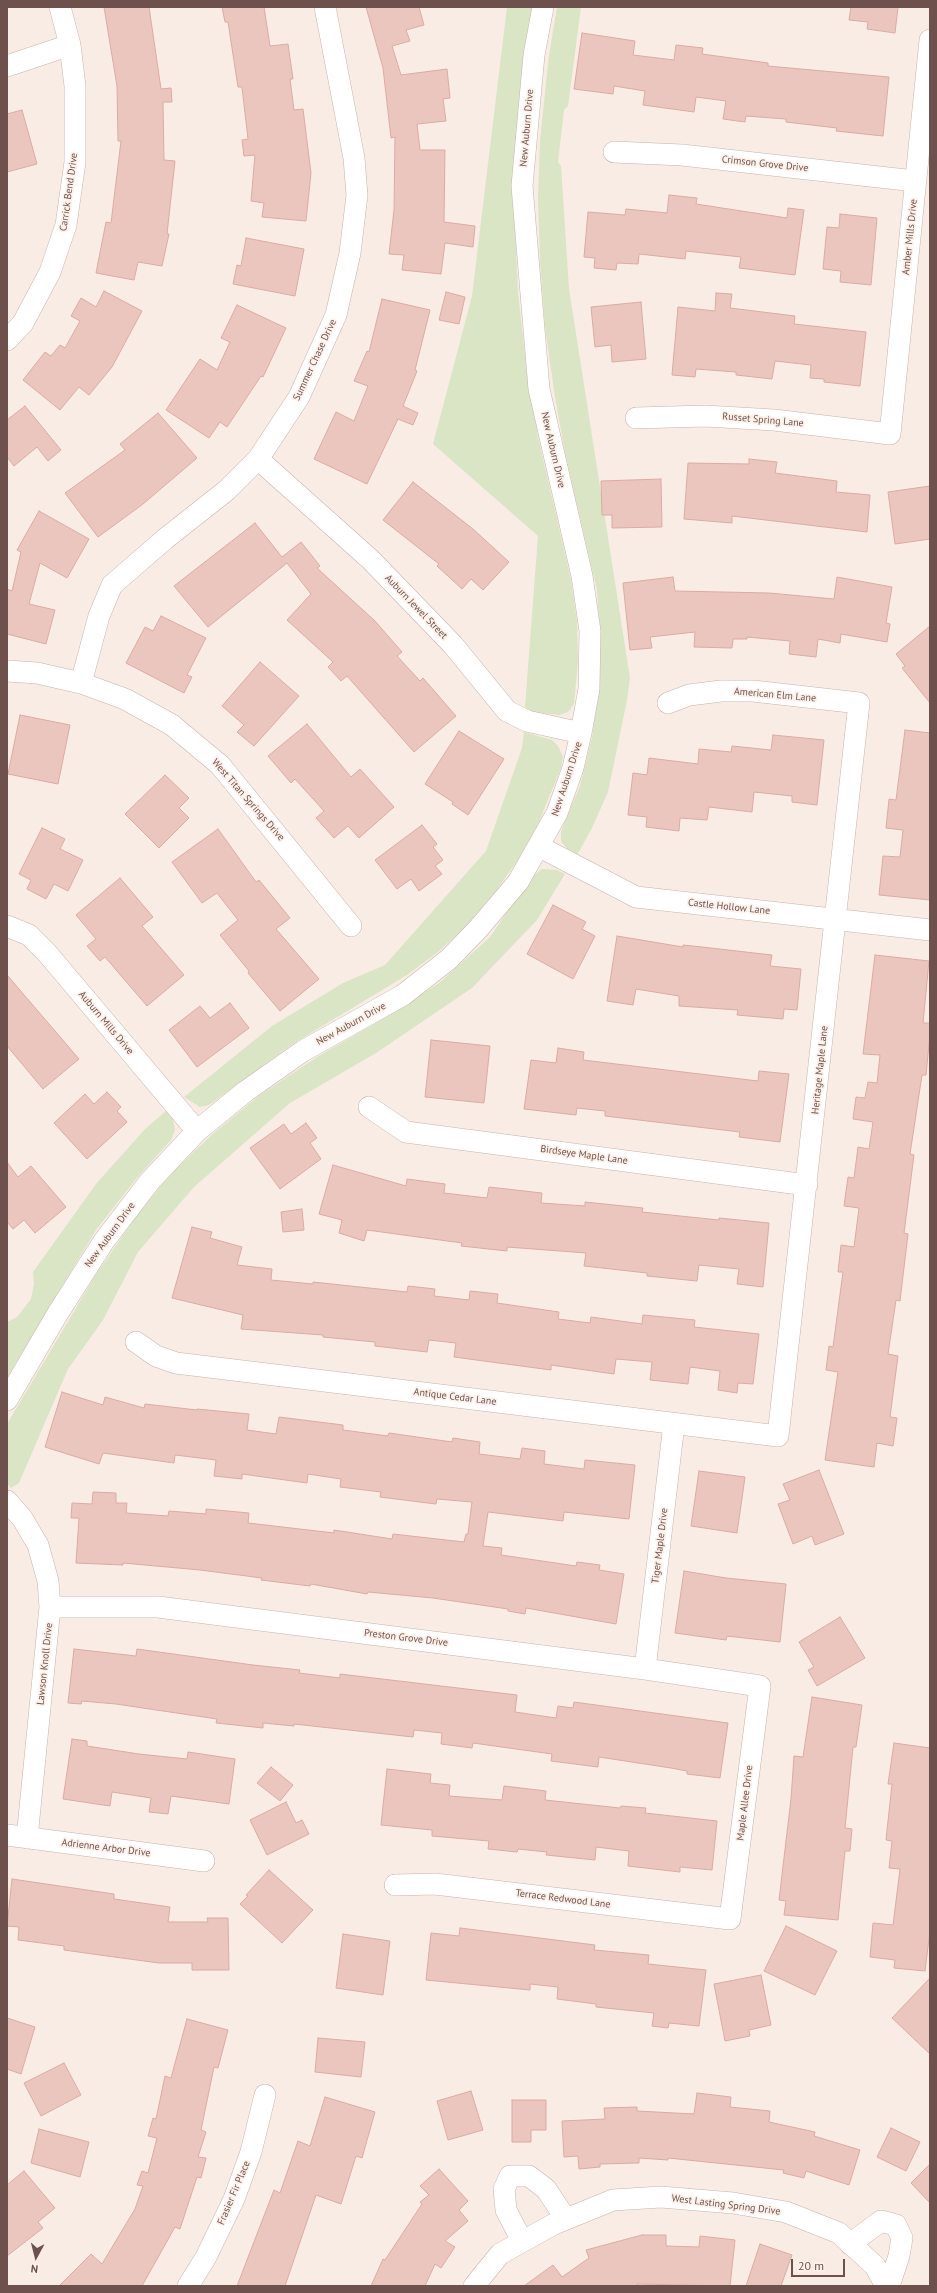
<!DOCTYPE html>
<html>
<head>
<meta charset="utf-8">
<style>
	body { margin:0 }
	#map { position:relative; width:937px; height:2293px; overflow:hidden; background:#f9ece4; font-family:"PT Sans",sans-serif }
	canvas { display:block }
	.frame { position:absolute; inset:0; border:8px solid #6e514d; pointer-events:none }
	.north { position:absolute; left:16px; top:2237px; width:40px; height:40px; -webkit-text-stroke:3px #fdf1ea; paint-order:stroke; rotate:187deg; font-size:11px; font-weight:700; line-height:16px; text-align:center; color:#6e514d }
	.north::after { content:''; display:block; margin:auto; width:14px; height:18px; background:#6e514d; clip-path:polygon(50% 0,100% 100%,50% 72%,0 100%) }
	.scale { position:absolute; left:791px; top:2259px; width:54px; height:18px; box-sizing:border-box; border:2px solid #6e514d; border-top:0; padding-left:5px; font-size:12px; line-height:14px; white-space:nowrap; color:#6e514d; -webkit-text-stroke:3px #fdf1ea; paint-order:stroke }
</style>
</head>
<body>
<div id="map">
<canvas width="937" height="2293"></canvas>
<div class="frame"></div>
<div class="north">N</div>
<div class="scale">20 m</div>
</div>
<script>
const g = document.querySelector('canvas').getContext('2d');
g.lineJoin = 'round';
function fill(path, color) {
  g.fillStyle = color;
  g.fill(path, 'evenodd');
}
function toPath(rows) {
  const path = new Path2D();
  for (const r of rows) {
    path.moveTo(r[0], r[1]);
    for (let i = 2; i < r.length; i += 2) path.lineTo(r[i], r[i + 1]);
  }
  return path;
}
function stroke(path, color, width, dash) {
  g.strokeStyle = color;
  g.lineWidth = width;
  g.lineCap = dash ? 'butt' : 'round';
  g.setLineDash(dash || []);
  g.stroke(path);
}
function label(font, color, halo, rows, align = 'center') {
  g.font = font + ' "PT Sans",sans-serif';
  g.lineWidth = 3.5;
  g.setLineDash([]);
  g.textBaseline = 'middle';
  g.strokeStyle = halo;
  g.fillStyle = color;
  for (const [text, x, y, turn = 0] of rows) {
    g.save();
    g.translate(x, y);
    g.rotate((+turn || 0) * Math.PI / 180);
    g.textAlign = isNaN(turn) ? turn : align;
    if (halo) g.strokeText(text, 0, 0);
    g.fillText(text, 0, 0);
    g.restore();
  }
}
const green = toPath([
	[507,7,533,7,515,227,518,293,527,372,538,437,571,580,577,621,578,661,574,704,568,712,559,715,533,712,525,707,538,536,433,444,472,296],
	[557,7,581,7,568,106,564,110,558,162,561,166,569,289,630,678,627,700,608,792,591,830,577,855,567,849,561,841,561,831,580,786,592,738,600,681,600,638,597,590,565,452,555,397,545,327,540,260,538,199,540,140,549,55],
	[524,732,552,740,558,746,563,757,561,768,539,822,520,857,495,892,464,928,438,952,407,975,291,1045,209,1105,200,1107,184,1097,272,1026,343,983,385,965,486,851,522,748],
	[542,869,557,870,565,874,537,920,472,988,376,1053,290,1103,194,1187,138,1252,103,1320,68,1369,19,1483,11,1488,7,1484,7,1424,95,1276,135,1218,172,1172,215,1132,260,1095,317,1057,388,1016,439,983,490,937,530,878],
	[166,1111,173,1119,175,1130,171,1140,136,1179,96,1230,7,1378,7,1322,17,1317,31,1299,34,1284,33,1272,96,1184,145,1129]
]);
const building = toPath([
	[104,7,149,7,161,89,171,88,172,102,163,102,164,160,175,161,167,234,169,234,162,266,138,262,134,280,96,273,106,222,111,223,121,141,118,141,117,86,104,7],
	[222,7,264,7,270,46,288,44,293,79,290,79,294,110,303,109,311,173,306,221,262,217,264,203,251,201,255,155,244,156,242,140,248,139,242,87,238,87,228,22,225,22,222,7],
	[366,7,419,7,424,25,406,30,410,41,392,46,401,75,447,69,450,98,443,99,446,121,417,124,420,150,445,150,444,222,475,226,473,247,445,243,441,274,402,270,404,255,389,254,394,210,395,137,391,138,383,68,366,7],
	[851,7,898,7,895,33,867,29,868,22,849,20,851,7],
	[582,33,635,41,633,55,674,60,676,45,703,48,702,54,768,63,768,66,889,77,883,136,836,131,837,128,786,122,786,119,746,116,745,122,723,119,726,101,696,97,694,112,643,105,645,91,614,86,613,94,574,89,582,33],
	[22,110,37,164,7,172,7,114,22,110],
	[669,195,697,198,696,204,787,218,788,208,804,210,795,275,739,268,741,257,686,251,685,259,639,254,638,264,617,263,616,270,594,268,595,258,584,257,588,212,625,215,626,209,667,213,669,195],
	[840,214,877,218,871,285,840,282,841,271,823,269,827,227,839,228,840,214],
	[246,238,304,249,295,296,233,284,237,265,241,266,246,238],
	[104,291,142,311,112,367,89,395,79,387,60,410,23,380,45,352,51,356,60,345,65,348,80,321,71,316,81,298,96,307,104,291],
	[446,292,465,297,459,324,439,320,446,292],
	[716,293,732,294,730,308,795,316,794,324,866,332,860,386,824,382,824,379,810,378,811,365,775,361,772,379,736,375,736,372,696,369,695,377,672,375,678,307,715,311,716,293],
	[382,299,430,310,415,370,417,371,403,406,418,413,413,425,398,419,367,484,314,459,336,412,354,421,368,386,354,381,367,351,369,352,382,299],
	[641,302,646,359,612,362,611,345,595,347,591,307,641,302],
	[237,305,286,328,263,377,261,376,227,427,220,422,209,438,166,410,200,359,217,370,230,342,221,338,237,305],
	[25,406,61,450,48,461,37,447,14,466,7,457,7,420,25,406],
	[158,413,197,458,143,504,98,537,65,493,125,450,120,444,158,413],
	[749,459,777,462,775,473,837,481,836,492,870,495,867,532,732,516,732,523,684,519,688,463,749,464,749,459],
	[661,479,662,527,612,528,612,515,602,515,601,481,661,479],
	[413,482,473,529,509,562,483,590,471,579,462,589,437,566,439,564,383,520,413,482],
	[930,486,930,539,895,544,888,492,930,486],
	[39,511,89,539,67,578,40,563,29,604,55,610,46,644,7,634,7,589,12,591,21,552,17,550,39,511],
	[255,523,282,557,301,542,320,566,317,568,375,621,402,652,397,656,420,681,423,678,456,716,414,752,347,676,341,681,328,667,333,662,287,620,311,594,287,563,208,627,174,586,255,523],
	[673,577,675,591,769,593,834,599,837,577,892,587,886,623,890,624,887,642,841,634,840,643,818,639,816,657,789,654,790,641,747,637,747,639,733,639,732,648,694,647,695,632,650,637,652,648,630,650,623,583,673,577],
	[161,616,206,638,187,675,192,677,184,693,126,663,145,627,153,631,161,616],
	[930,626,930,703,902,668,905,666,896,654,930,626],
	[260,662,299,696,254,746,237,732,244,725,222,706,260,662],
	[20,715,70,725,58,784,8,774,20,715],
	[307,724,351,777,360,769,394,807,359,838,348,826,334,838,316,818,324,811,295,779,291,783,268,756,307,724],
	[905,730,930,733,930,900,879,895,883,856,900,857,903,830,886,828,889,799,896,800,905,730],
	[459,731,504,759,468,815,452,804,453,802,425,784,459,731],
	[773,735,824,740,817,805,792,802,792,796,754,792,752,812,709,807,707,820,680,818,679,831,646,827,647,817,628,815,633,773,647,775,649,758,698,764,699,749,731,752,732,746,771,750,773,735],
	[165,775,189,798,179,808,189,818,159,848,125,814,165,775],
	[422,825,437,844,433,847,443,860,435,866,442,874,419,891,411,879,397,889,375,860,422,825],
	[42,828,65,839,60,849,83,860,68,891,54,884,46,899,27,889,31,880,19,874,42,828],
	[218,829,256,882,259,880,290,918,276,929,319,979,280,1011,248,973,249,971,220,935,238,920,217,893,202,903,172,862,218,829],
	[120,878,153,917,142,926,184,975,147,1006,105,957,100,961,87,946,96,939,76,915,120,878],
	[553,905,586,922,582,929,595,936,573,979,527,954,553,905],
	[617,936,683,947,683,945,702,947,772,955,770,966,801,969,797,1010,784,1009,783,1019,737,1015,738,1010,679,1006,679,996,636,989,633,1005,607,1001,617,936],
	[875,955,929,961,923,1023,930,1023,930,1034,926,1075,922,1075,910,1154,914,1155,904,1233,908,1234,900,1301,896,1300,888,1354,898,1356,890,1417,897,1418,893,1446,877,1443,874,1467,825,1460,838,1372,826,1370,829,1346,833,1347,843,1272,838,1272,841,1245,854,1247,859,1208,844,1206,848,1177,854,1178,858,1147,869,1149,873,1122,853,1119,856,1097,865,1098,868,1082,877,1083,880,1055,863,1054,875,955],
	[7,975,79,1059,43,1089,7,1046,7,975],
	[230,1003,249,1028,197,1067,169,1030,200,1006,210,1018,230,1003],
	[431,1040,490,1046,484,1103,425,1097,431,1040],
	[558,1048,584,1052,583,1060,758,1081,759,1071,789,1074,780,1142,739,1137,740,1132,605,1116,605,1111,577,1108,576,1115,524,1109,531,1060,556,1063,558,1048],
	[107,1092,121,1107,117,1111,127,1122,87,1159,54,1123,85,1094,94,1104,107,1092],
	[306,1123,317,1138,310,1143,321,1159,280,1189,250,1148,284,1124,291,1134,306,1123],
	[7,1162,18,1177,31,1166,66,1207,35,1233,24,1220,13,1229,7,1222,7,1162],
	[333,1165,406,1186,407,1179,445,1184,444,1193,487,1198,489,1187,542,1193,541,1203,585,1206,585,1202,643,1208,642,1212,719,1220,719,1218,769,1223,763,1287,737,1284,739,1269,699,1265,697,1281,647,1276,647,1273,584,1266,586,1253,507,1247,507,1251,461,1246,462,1243,367,1230,364,1241,339,1233,342,1220,319,1214,333,1165],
	[302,1209,304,1230,283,1232,281,1212,302,1209],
	[192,1227,212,1232,210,1238,242,1247,237,1265,272,1269,271,1280,313,1284,313,1282,407,1292,408,1286,435,1289,434,1296,469,1300,470,1291,498,1294,497,1303,559,1312,558,1319,590,1323,591,1317,642,1324,643,1315,695,1320,694,1327,759,1334,753,1384,738,1383,737,1393,718,1390,720,1371,690,1367,688,1384,650,1380,652,1362,616,1359,614,1374,551,1365,551,1370,454,1357,456,1343,429,1340,427,1352,375,1346,375,1342,323,1337,323,1335,241,1329,243,1315,172,1298,192,1227],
	[62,1392,103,1405,105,1397,144,1408,145,1404,197,1410,197,1409,249,1414,247,1430,276,1434,279,1417,343,1425,343,1430,388,1436,389,1433,452,1442,453,1438,480,1442,479,1454,520,1459,522,1448,545,1451,544,1464,584,1469,585,1460,635,1465,629,1519,564,1512,563,1521,488,1512,483,1546,502,1548,501,1555,576,1566,577,1562,600,1565,599,1570,624,1574,616,1624,526,1608,525,1614,508,1611,508,1609,433,1598,368,1592,367,1594,311,1584,310,1586,261,1580,262,1578,200,1570,123,1563,123,1565,76,1563,79,1518,71,1518,72,1503,92,1504,93,1492,116,1493,116,1503,127,1503,126,1513,168,1516,169,1511,206,1514,206,1509,249,1513,248,1523,334,1533,334,1530,392,1539,393,1534,464,1542,466,1534,468,1534,472,1502,437,1499,436,1504,380,1497,381,1492,340,1487,341,1479,308,1474,307,1483,242,1474,242,1479,214,1476,216,1460,175,1455,174,1463,103,1453,99,1464,45,1447,62,1392],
	[819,1470,844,1534,815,1545,812,1536,793,1544,778,1504,790,1500,783,1484,819,1470],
	[699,1471,745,1477,737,1533,691,1526,699,1471],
	[684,1571,726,1578,786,1584,780,1642,727,1636,726,1640,675,1633,684,1571],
	[840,1617,865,1658,817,1686,808,1670,814,1667,799,1642,840,1617],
	[74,1649,136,1656,137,1649,253,1665,300,1670,299,1673,340,1678,340,1674,517,1695,515,1712,556,1718,558,1706,573,1708,574,1702,728,1723,720,1778,687,1774,687,1771,671,1768,599,1757,598,1767,551,1761,552,1754,473,1743,472,1748,441,1744,442,1733,414,1730,413,1737,294,1724,294,1726,263,1723,263,1728,216,1723,217,1719,116,1704,82,1701,81,1704,68,1703,74,1649],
	[812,1697,862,1705,856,1747,853,1747,845,1828,852,1829,850,1851,845,1851,838,1920,784,1915,786,1901,779,1900,791,1799,794,1756,803,1757,812,1697],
	[72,1739,87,1741,87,1746,139,1754,187,1759,188,1752,235,1759,229,1804,171,1796,168,1814,149,1812,151,1798,112,1792,110,1806,63,1799,72,1739],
	[894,1743,930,1748,930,1931,925,1971,894,1968,895,1960,870,1957,873,1923,893,1925,900,1869,889,1868,892,1841,886,1840,892,1784,888,1784,894,1743],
	[271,1767,293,1785,280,1801,257,1783,271,1767],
	[387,1769,431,1774,430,1783,450,1785,449,1796,502,1800,504,1786,546,1791,545,1800,620,1808,621,1806,646,1808,645,1813,717,1821,712,1870,680,1867,680,1872,628,1866,629,1851,596,1847,595,1860,546,1855,547,1852,518,1849,517,1852,488,1849,489,1841,432,1836,432,1830,381,1825,387,1769],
	[286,1802,296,1823,302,1820,309,1834,267,1855,250,1820,286,1802],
	[269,1870,313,1910,282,1943,240,1904,248,1896,246,1895,269,1870],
	[12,1879,114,1894,114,1899,170,1907,168,1922,208,1922,207,1918,228,1918,229,1970,192,1970,192,1963,159,1963,107,1956,64,1950,64,1946,18,1940,19,1927,7,1926,12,1879],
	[786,1926,837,1951,815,1995,764,1971,786,1926],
	[460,1928,595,1945,594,1950,649,1955,648,1964,706,1970,699,2026,669,2023,668,2028,652,2026,654,2013,596,2007,596,2004,557,1999,558,1987,530,1984,530,1990,426,1980,431,1933,459,1936,460,1928],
	[343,1934,390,1941,383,1995,336,1988,343,1934],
	[761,1975,771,2025,749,2030,750,2036,725,2041,714,1984,761,1975],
	[930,1978,930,2054,892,2018,930,1978],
	[7,2018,35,2027,21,2074,7,2069,7,2018],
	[187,2019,228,2030,218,2068,214,2067,201,2130,206,2132,198,2157,206,2158,201,2178,197,2177,180,2229,175,2227,142,2286,59,2286,91,2254,102,2264,135,2209,143,2186,137,2185,142,2171,148,2173,157,2138,148,2136,153,2118,156,2119,165,2076,171,2078,187,2019],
	[318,2038,365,2042,361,2077,315,2072,318,2038],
	[64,2063,81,2095,41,2116,24,2083,64,2063],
	[471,2091,483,2130,448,2140,437,2101,471,2091],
	[697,2093,731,2097,730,2107,770,2111,769,2122,815,2132,814,2136,860,2150,849,2185,806,2171,804,2178,783,2173,784,2170,668,2158,668,2160,639,2158,639,2163,600,2164,600,2167,579,2169,578,2156,564,2157,562,2121,605,2119,604,2108,637,2107,637,2111,694,2114,697,2093],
	[325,2097,375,2112,362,2158,356,2156,341,2204,316,2195,285,2286,237,2286,274,2190,280,2193,298,2141,310,2146,325,2097],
	[512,2100,546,2100,546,2130,531,2130,531,2142,512,2142,512,2100],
	[891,2128,920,2142,906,2171,877,2157,891,2128],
	[39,2129,89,2142,80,2177,31,2163,39,2129],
	[930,2164,930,2203,911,2183,930,2164],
	[439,2169,468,2201,459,2210,468,2221,445,2241,455,2247,441,2268,435,2264,425,2286,371,2286,383,2259,385,2260,422,2204,420,2202,429,2195,420,2186,439,2169],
	[24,2171,55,2208,38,2222,43,2228,7,2256,7,2185,24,2171],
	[642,2235,666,2235,666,2246,699,2247,700,2236,735,2240,730,2286,637,2284,637,2286,524,2286,553,2265,562,2277,589,2258,586,2250,642,2235],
	[760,2244,792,2255,781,2286,746,2286,760,2244]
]);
const street = toPath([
	[7,66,70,45],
	[614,152,682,155,915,181],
	[7,340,23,323,50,272,66,225,75,162,75,86,70,45,60,7],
	[636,418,705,416,774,420,890,434,930,40],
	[258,459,371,560,453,645,507,711,527,721,581,733],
	[7,671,37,673,81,683,125,699,172,725,220,765,351,926],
	[81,683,99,616,112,585,165,539,227,490,258,459,299,397,336,315,350,253,357,195,354,158,325,7],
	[540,847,636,897,930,930],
	[7,926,29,935,47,953,197,1131],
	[369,1107,406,1132,807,1185],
	[136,1342,156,1356,176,1363,778,1436,859,703,753,691,721,691,689,695,668,703],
	[7,1400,58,1313,104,1241,150,1181,197,1131,246,1091,303,1051,403,995,449,959,478,929,518,882,557,813,573,768,581,733,589,689,590,631,582,576,539,389,522,186,534,55,543,7],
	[7,1501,22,1518,38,1545,48,1581,50,1607,27,1838],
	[50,1607,158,1607,645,1669,760,1686,730,1919,435,1884,395,1885],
	[645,1669,674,1424],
	[7,1835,204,1861],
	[522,2241,506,2210,504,2189,510,2176,529,2176,546,2189,566,2219],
	[850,2244,881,2221,896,2225,902,2238,899,2256,889,2286],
	[188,2286,206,2257,234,2199,251,2152,265,2095],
	[474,2286,500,2254,554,2224,613,2200,661,2197,733,2203,786,2212,839,2233,875,2266,886,2286]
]);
const streetNames = [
	["New Auburn Drive",527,128,-85],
	["Crimson Grove Drive",765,164,6],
	["Carrick Bend Drive",69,192,-82],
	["Amber Mills Drive",910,237,-84],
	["Summer Chase Drive",315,360,-65],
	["Russet Spring Lane",763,420,5],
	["New Auburn Drive",553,450,77],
	["Auburn Jewel Street",416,607,46],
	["American Elm Lane",775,695,5],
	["New Auburn Drive",567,779,-72],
	["West Titan Springs Drive",248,800,49],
	["Castle Hollow Lane",729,907,6],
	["Auburn Mills Drive",106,1023,50],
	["New Auburn Drive",351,1024,-29],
	["Heritage Maple Lane",820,1070,-84],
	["Birdseye Maple Lane",584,1155,8],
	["New Auburn Drive",110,1235,-54],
	["Antique Cedar Lane",455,1397,7],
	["Tiger Maple Drive",660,1546,-83],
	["Preston Grove Drive",406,1638,7],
	["Lawson Knoll Drive",45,1664,-84],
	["Maple Allee Drive",745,1803,-83],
	["Adrienne Arbor Drive",106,1848,7],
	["Terrace Redwood Lane",563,1899,7],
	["Frasier Fir Place",234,2193,-67],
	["West Lasting Spring Drive",726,2205,7]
];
fill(green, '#d9e5c5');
fill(building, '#ebc6bf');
stroke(building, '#dcaaa2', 1);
stroke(street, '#c8b2ac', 22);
stroke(street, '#fff', 21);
label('10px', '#6e514d', '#fdf1ea', streetNames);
</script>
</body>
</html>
